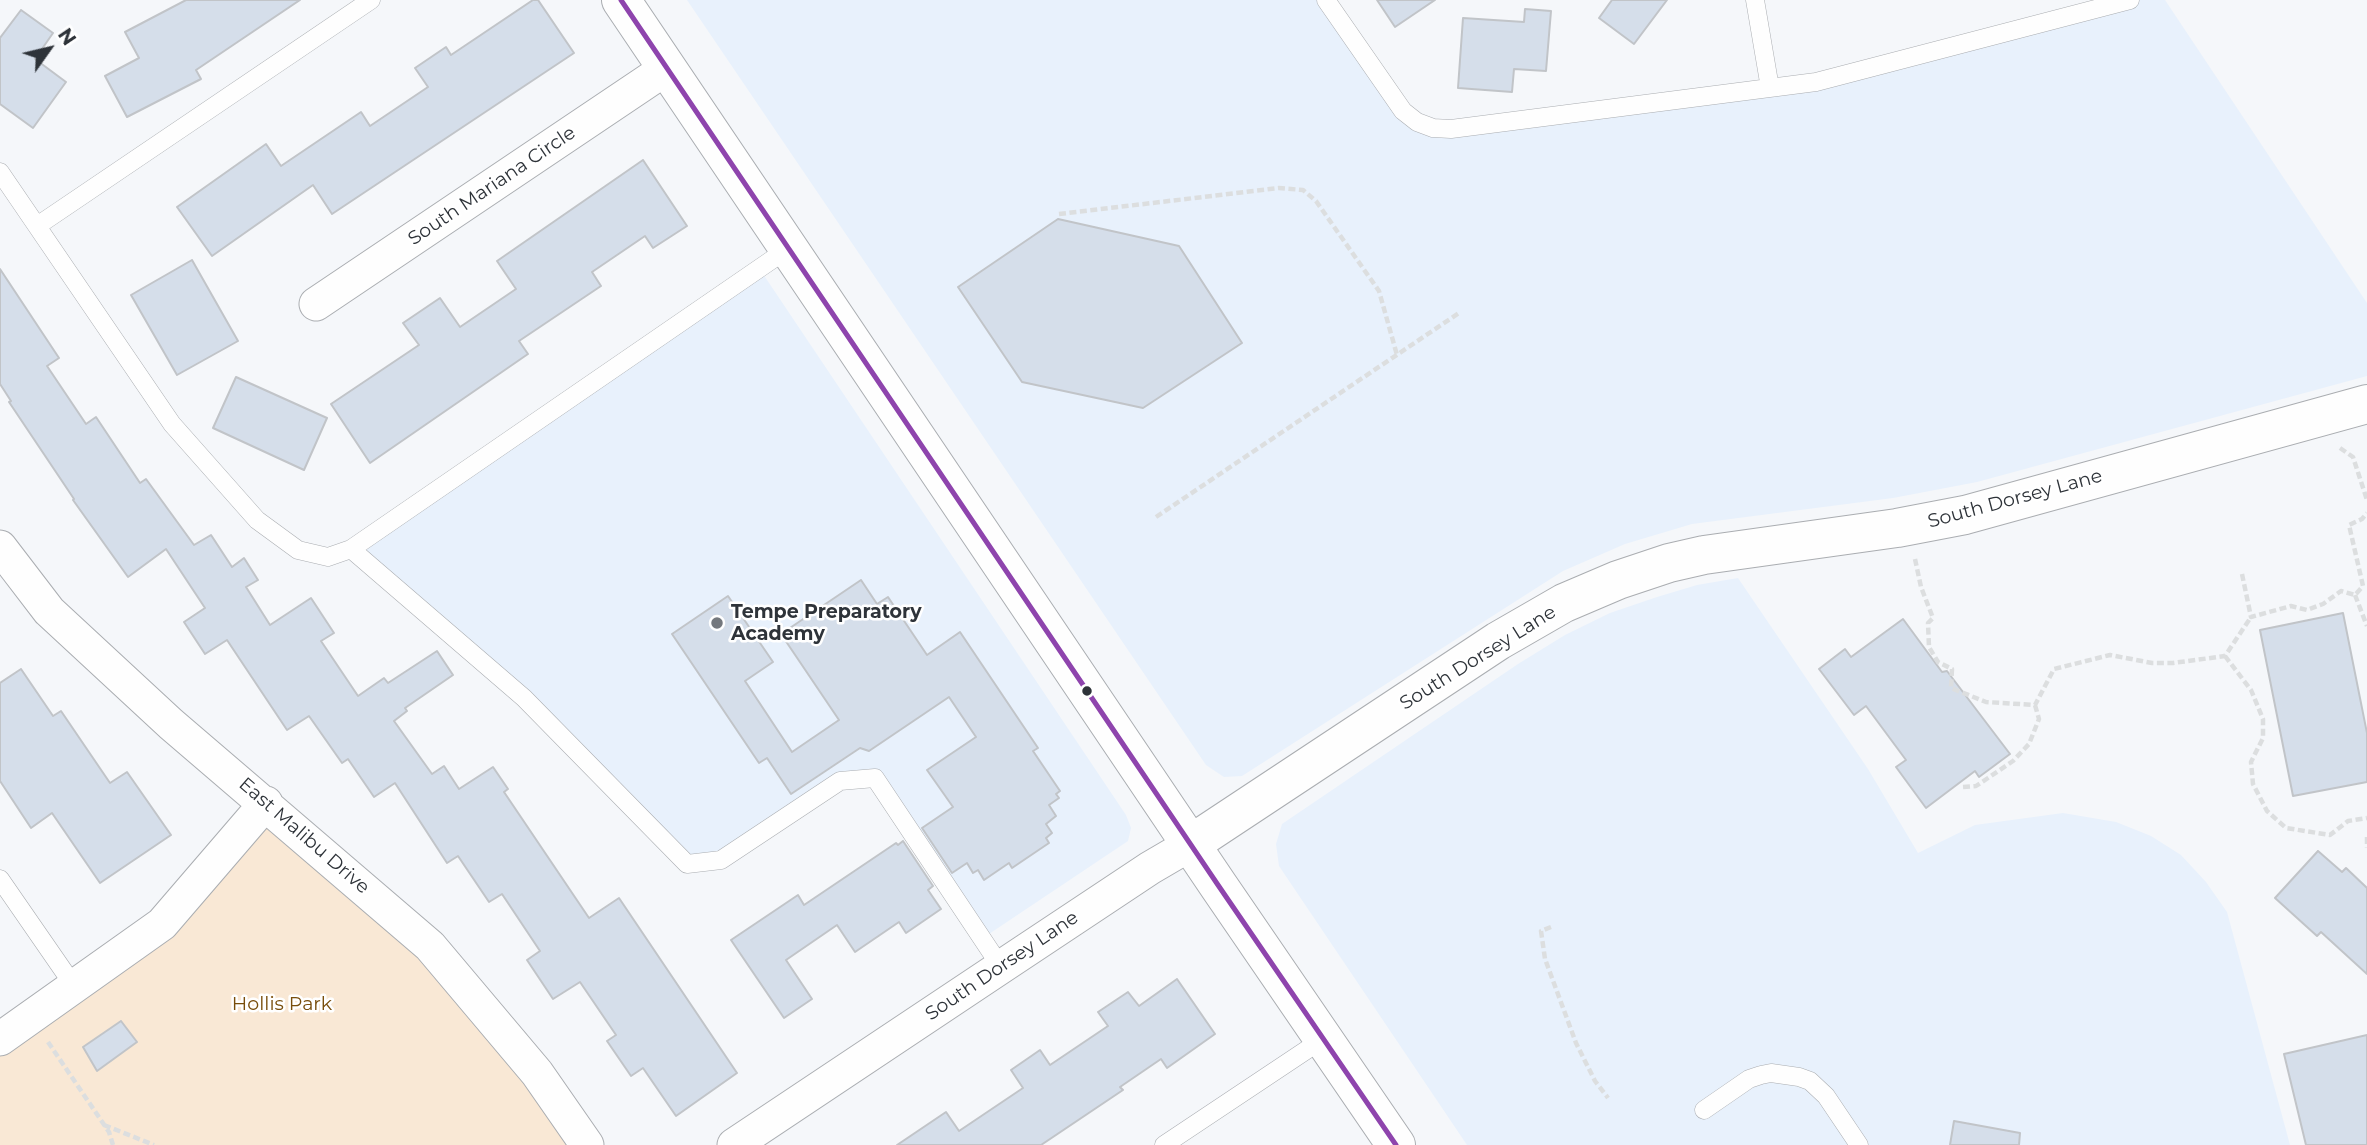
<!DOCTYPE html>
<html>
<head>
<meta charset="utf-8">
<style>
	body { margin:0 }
	#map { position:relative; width:2367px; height:1145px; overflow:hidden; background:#f5f7fa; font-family:Montserrat,sans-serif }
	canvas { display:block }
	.north { position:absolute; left:14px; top:14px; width:70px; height:70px; -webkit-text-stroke:5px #fff; paint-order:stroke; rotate:56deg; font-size:19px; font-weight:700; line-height:28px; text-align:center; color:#2e3339 }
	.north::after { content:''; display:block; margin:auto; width:24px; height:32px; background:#2e3339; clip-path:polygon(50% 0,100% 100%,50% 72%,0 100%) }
</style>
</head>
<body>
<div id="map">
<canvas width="2367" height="1145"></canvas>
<div class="north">N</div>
</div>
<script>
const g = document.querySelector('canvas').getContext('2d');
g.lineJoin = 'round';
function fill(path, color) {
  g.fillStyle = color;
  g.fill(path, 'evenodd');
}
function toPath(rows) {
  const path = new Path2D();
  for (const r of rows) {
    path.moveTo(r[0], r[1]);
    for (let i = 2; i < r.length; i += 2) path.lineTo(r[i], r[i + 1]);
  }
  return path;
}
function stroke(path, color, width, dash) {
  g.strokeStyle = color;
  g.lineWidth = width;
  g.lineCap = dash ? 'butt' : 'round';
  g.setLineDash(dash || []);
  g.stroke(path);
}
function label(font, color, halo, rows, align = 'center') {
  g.font = font + ' Montserrat,sans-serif';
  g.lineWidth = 5;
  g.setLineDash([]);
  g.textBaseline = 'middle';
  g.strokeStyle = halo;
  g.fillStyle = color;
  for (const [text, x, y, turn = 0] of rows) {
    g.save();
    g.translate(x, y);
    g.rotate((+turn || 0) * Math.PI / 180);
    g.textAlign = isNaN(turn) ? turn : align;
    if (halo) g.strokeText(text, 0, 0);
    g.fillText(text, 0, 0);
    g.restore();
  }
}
const built = toPath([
	[687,0,1326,0,1393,98,1433,128,1816,82,2130,0,2165,0,2367,303,2367,376,1977,482,1893,498,1692,524,1625,544,1563,571,1242,776,1224,777,1206,765],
	[759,268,1126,815,1131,828,1128,841,983,938,875,778,840,781,721,860,687,864,524,698,351,549],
	[1738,578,1868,769,1918,853,1975,825,2063,813,2116,822,2151,836,2181,855,2206,882,2227,912,2290,1145,1467,1145,1279,866,1276,844,1282,824,1518,664,1565,635,1610,613,1657,597,1697,585]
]);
const green = toPath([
	[266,803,430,946,587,1145,0,1145,0,1039,162,924]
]);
const building = toPath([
	[186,0,300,0,196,70,201,79,127,117,105,76,139,58,125,32,186,0],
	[533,0,538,0,574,53,332,214,313,185,212,256,177,207,266,144,281,166,361,112,370,126,428,87,415,68,446,47,451,55,533,0],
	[1377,0,1435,0,1395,27,1377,0],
	[1612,0,1667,0,1634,44,1599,18,1612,0],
	[1525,9,1551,11,1546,71,1514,69,1512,92,1458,88,1463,18,1524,22,1525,9],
	[21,10,53,33,35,59,66,82,33,128,0,104,0,38,21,10],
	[643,160,687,226,653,248,645,236,592,272,601,286,519,341,528,354,370,463,331,404,419,345,403,323,440,298,460,327,516,289,497,261,643,160],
	[1058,219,1179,246,1242,343,1143,408,1022,382,958,287,1058,219],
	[192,260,238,341,177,375,131,295,192,260],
	[0,269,59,358,47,366,86,424,96,417,140,483,146,479,194,545,211,535,232,567,244,558,258,580,246,587,270,625,311,598,334,633,321,641,358,696,384,678,388,683,437,651,453,675,405,708,407,711,394,721,432,774,444,766,459,789,493,767,508,789,504,792,589,918,619,898,737,1073,676,1116,643,1068,631,1076,607,1041,616,1035,580,982,553,999,527,960,540,951,502,894,489,902,458,856,447,863,395,783,374,797,348,759,342,763,309,716,287,730,227,640,205,654,184,622,205,608,166,549,128,577,73,500,74,499,9,402,11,401,0,384,0,269],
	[236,377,327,418,304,470,213,428,236,377],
	[861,580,877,604,888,597,927,655,960,632,1038,748,1033,751,1060,791,1056,794,1059,798,1049,805,1056,816,1046,824,1052,833,1046,838,1049,843,1012,868,1009,863,984,880,978,870,973,873,967,863,952,873,922,828,953,807,927,770,976,737,949,697,869,751,860,748,791,794,767,758,759,763,672,634,728,596,773,662,745,681,792,752,839,720,781,634,861,580],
	[2343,613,2367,733,2367,782,2293,796,2260,630,2343,613],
	[1903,619,1942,672,1947,671,2010,754,1979,777,1975,771,1926,808,1896,767,1906,760,1866,706,1854,715,1819,669,1845,649,1851,657,1903,619],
	[21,669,53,716,61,711,110,783,127,772,171,835,100,883,52,813,31,828,0,781,0,683,21,669],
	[903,841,933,886,928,890,941,909,906,933,899,922,855,952,837,925,786,960,812,999,784,1018,731,940,798,895,804,905,896,843,898,845,903,841],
	[2318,851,2342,872,2346,868,2367,888,2367,974,2321,932,2317,936,2275,898,2318,851],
	[1177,979,1215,1034,1167,1068,1161,1059,1120,1087,1123,1090,1041,1145,897,1145,946,1112,959,1131,1023,1088,1011,1070,1040,1050,1050,1065,1108,1026,1098,1012,1128,992,1139,1006,1177,979],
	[121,1021,137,1042,97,1071,83,1047,121,1021],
	[2367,1035,2367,1145,2306,1145,2284,1054,2367,1035],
	[1954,1121,2020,1133,2019,1145,1950,1145,1954,1121]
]);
const path = toPath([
	[1059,214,1279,188,1303,190,1316,201,1379,291,1397,355],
	[2340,448,2353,457,2367,500],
	[1156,517,1459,313],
	[1915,559,1921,587,1933,618,1928,623,1929,647,1938,662,1952,669,1951,688,1986,702,2035,705,2054,669,2110,655,2152,663,2173,663,2225,656,2251,617],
	[2242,574,2251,617,2291,606,2307,610,2323,604,2341,591,2355,595,2363,586,2349,525,2362,519,2367,513],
	[2355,595,2367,626],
	[2225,656,2251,690,2263,719,2263,738,2251,762,2253,784,2267,811,2286,828,2330,835,2348,821,2367,818],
	[1963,787,1976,786,1988,778,2013,761,2029,744,2039,719,2035,705],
	[2367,837,2367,848],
	[1551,927,1541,931,1545,959,1576,1043,1595,1081,1608,1098],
	[48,1042,109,1132,113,1145],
	[104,1125,154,1145]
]);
const lane = toPath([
	[1326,0,1403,111,1417,122,1433,128,1451,129,1816,82,2130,0],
	[1755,0,1770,88],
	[0,172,172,424,257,520,298,550,328,557,351,549,789,248],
	[37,226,371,0],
	[351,549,524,698,687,864,721,860,840,781,875,778,1001,967],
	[0,879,74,986],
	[1704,1110,1749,1079,1761,1075,1771,1073,1799,1077,1810,1081,1826,1096,1859,1145],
	[1164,1145,1323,1039]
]);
const street = toPath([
	[316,304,667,68],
	[0,547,49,611,171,724,430,946,537,1073,587,1145],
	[0,1039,162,924,266,803],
	[734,1145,1001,967,1150,868,1191,844]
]);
const secondary = toPath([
	[621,0,1218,885,1396,1145],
	[1191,844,1498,641,1564,603,1618,580,1669,563,1704,555,1897,528,1965,515,2367,404]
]);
const bus1 = toPath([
	[621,0,1218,885,1396,1145]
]);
const markers = [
	[717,623,7,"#74787d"],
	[1087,691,6,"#2e3339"]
];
const streetNames = [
	["South Mariana Circle",492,186,-34],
	["South Dorsey Lane",2015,499,-15],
	["South Dorsey Lane",1478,658,-32],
	["East Malibu Drive",304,836,41],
	["South Dorsey Lane",1002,966,-34]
];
const poiNames = [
	["Tempe Preparatory",731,612],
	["Academy",731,634]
];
const parkNames = [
	["Hollis Park",282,1004]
];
fill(built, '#e8f1fc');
fill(green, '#f9e8d5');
fill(building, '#d5deea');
stroke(building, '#c1c4c8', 2);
stroke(lane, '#aaadb1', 19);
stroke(street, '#aaadb1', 35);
stroke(secondary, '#aaadb1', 40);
stroke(path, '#dcdedf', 4.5, [7, 3.5]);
stroke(lane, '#fefefe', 18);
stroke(street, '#fefefe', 33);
stroke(secondary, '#fefefe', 38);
stroke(bus1, '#8e44ad', 5);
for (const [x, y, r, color] of markers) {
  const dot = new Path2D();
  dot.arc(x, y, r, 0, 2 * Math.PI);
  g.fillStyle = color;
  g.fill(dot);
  stroke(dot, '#fff', 2.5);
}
label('19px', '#2e3339', '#fff', streetNames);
label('bold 19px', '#2e3339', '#fff', poiNames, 'left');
label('19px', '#784d0b', '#fff', parkNames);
</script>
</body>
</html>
